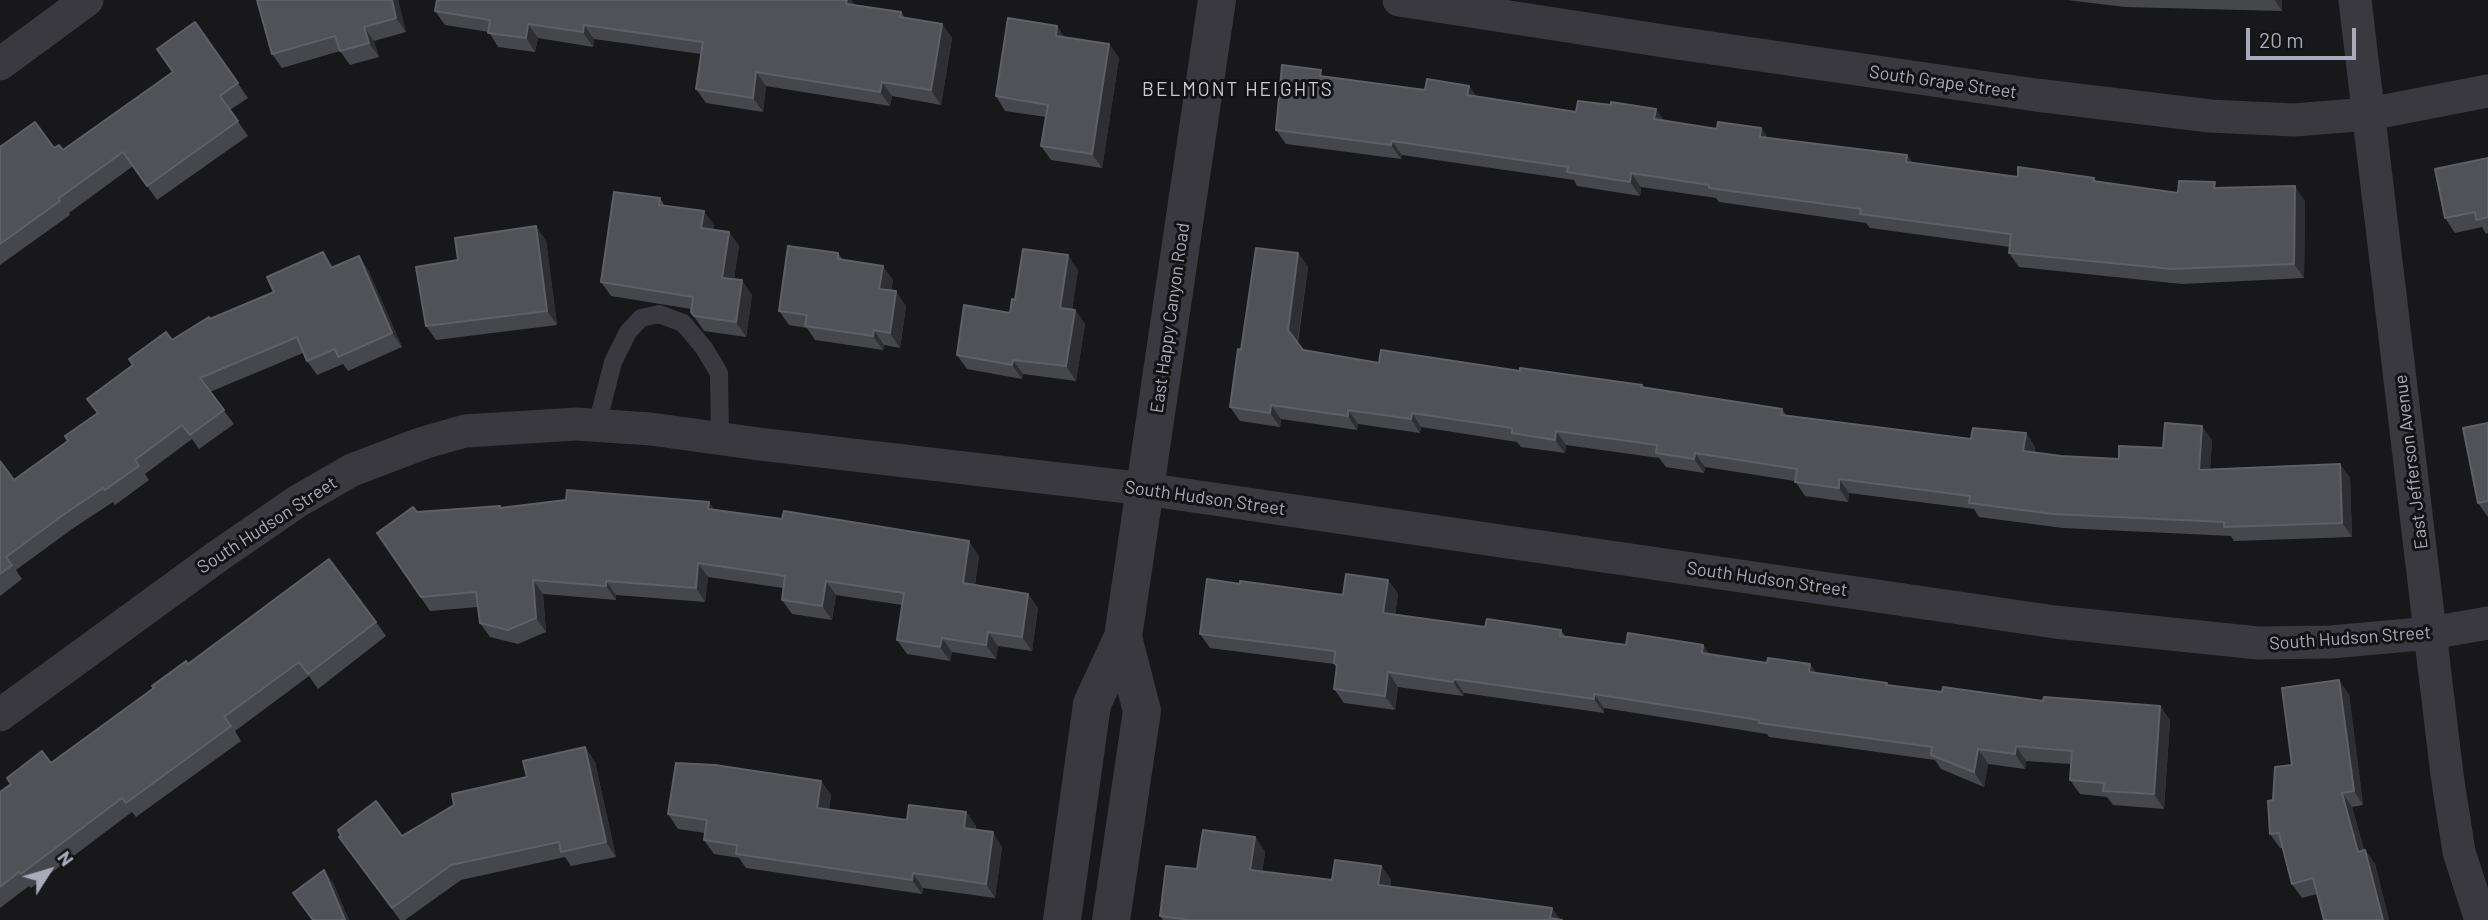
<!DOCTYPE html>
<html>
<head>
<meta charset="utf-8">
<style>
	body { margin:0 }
	#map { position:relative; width:2488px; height:920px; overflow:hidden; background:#18181a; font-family:Barlow,sans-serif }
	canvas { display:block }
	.north { position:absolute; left:14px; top:836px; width:70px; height:70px; -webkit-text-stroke:5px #131315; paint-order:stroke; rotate:53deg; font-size:19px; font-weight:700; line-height:28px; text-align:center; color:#aaabba }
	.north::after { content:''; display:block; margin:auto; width:24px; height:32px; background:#aaabba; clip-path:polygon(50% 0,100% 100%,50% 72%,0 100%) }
	.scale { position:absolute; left:2246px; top:28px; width:110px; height:32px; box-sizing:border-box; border:4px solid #aaabba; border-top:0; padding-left:9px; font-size:21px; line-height:24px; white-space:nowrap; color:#aaabba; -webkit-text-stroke:5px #131315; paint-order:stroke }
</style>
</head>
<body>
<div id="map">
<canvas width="2488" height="920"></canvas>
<div class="north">N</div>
<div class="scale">20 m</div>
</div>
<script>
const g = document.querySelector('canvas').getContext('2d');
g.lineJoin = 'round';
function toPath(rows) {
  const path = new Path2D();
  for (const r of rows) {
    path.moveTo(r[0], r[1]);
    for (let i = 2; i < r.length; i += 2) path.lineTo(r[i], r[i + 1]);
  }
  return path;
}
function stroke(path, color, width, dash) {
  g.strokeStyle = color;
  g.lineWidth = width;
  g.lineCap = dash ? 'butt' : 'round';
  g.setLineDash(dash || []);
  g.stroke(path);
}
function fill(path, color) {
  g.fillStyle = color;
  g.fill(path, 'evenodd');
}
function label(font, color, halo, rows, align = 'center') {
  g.font = font + ' Barlow,sans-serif';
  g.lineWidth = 6;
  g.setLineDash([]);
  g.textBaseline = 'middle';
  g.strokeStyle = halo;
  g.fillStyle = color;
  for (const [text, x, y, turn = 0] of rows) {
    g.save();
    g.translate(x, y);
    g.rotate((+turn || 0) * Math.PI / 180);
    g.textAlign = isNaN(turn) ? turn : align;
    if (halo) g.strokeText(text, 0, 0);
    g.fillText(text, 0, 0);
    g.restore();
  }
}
const service = toPath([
	[597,425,613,362,628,332,641,318,659,314,683,323,704,348,719,373,720,439]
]);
const minor = toPath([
	[1399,0,1677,43,2036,95,2210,116,2294,120,2369,114,2488,91],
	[2355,0,2447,775,2459,852,2481,920],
	[0,64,87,0],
	[0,715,218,556,298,501,352,470,423,443,465,431,576,424,651,429,759,444,1145,489,2055,622,2258,643,2331,642,2431,633,2488,623]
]);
const tertiary = toPath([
	[1062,920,1092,704,1123,637,1217,0],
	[1111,920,1142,711,1123,637]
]);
const wall = toPath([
	[257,0,398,0,406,32,374,41,379,57,350,65,340,51,282,68,272,54],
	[437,0,851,0,855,5,901,12,905,18,942,24,952,38,941,105,892,96,890,106,766,86,763,112,706,103,696,89,701,54,594,39,593,47,538,38,535,52,498,47,489,32,445,25,435,11],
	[2067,0,2282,0,2282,11,2125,7],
	[195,22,248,98,230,110,248,136,157,200,133,166,69,213,70,215,0,265,0,147,54,148,63,150,173,72],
	[1065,37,1109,44,1119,58,1102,168,1051,160,1041,146,1046,117,1005,111,996,96],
	[1327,77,1425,90,1469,86,1477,97,1576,112,1664,120,1717,129,1761,128,1768,138,1907,155,1913,163,2018,177,2094,178,2097,182,2178,193,2219,188,2305,201,2304,278,2182,284,2019,267,2009,253,2010,247,1870,228,1866,223,1719,202,1716,198,1641,187,1640,196,1577,186,1574,180,1402,155,1401,159,1286,144,1276,130],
	[2488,158,2488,233,2486,234,2482,227,2455,233,2445,218],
	[660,198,665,206,714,225,713,230,729,232,739,246,734,279,752,295,746,337,704,331,691,312,691,309,611,296,601,282],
	[546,240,557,325,436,340,426,326,458,260],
	[838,253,843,260,893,280,891,291,906,306,900,348,884,345,883,350,815,340,807,328,789,325,779,311],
	[1298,253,1308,267,1298,343,1303,350,1379,363,1520,371,1642,385,1643,387,1782,409,1786,415,1971,439,2026,433,2035,447,2035,452,2061,456,2119,459,2163,448,2212,440,2210,469,2340,464,2350,478,2352,537,2234,541,2231,536,2063,528,1979,517,1974,509,1849,493,1848,502,1805,496,1795,481,1705,467,1704,473,1666,467,1659,458,1566,445,1565,453,1521,447,1517,442,1421,427,1420,433,1358,424,1357,430,1281,419,1280,427,1240,421,1230,407,1241,350],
	[359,256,368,270,402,347,348,371,343,364,317,375,307,361,303,353,210,392,234,424,199,449,192,439,145,474,149,480,115,505,113,502,72,529,16,570,22,579,0,596,0,461,14,480,68,441,97,413,87,399,133,365,172,340,210,319],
	[1078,270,1072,310,1075,310,1085,324,1076,381,1023,374,1022,379,967,369,957,355,1010,313,1015,300],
	[2488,423,2488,517,2478,503],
	[500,506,502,508,714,510,979,556,975,585,1028,594,1038,608,1032,651,998,646,996,659,952,652,950,661,907,654,897,640,902,605,836,595,832,620,792,614,782,600,783,588,708,577,705,602,616,595,616,600,543,594,546,632,518,644,490,637,480,623,478,607,430,611,377,533,417,512],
	[1388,580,1398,594,1395,615,1485,627,1561,630,1565,636,1626,645,1703,645,1709,654,1767,663,1810,664,1816,673,1887,683,1889,686,2043,701,2160,706,2170,720,2164,809,2113,805,2107,797,2080,794,2070,780,2071,764,2026,761,2025,769,1988,764,1984,787,1941,769,1935,760,1769,737,1767,734,1604,708,1604,713,1464,693,1463,696,1398,687,1395,710,1344,703,1334,689,1337,668,1334,664,1210,648,1200,634,1240,584,1343,595],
	[376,622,386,636,318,689,309,676,235,731,241,741,136,817,132,812,31,888,29,886,0,908,0,792,51,763,188,664],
	[2349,694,2363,805,2352,807,2364,850,2365,850,2375,864,2389,920,2324,920,2317,894,2302,898,2292,884,2282,848,2280,848,2270,834,2292,765],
	[585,747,595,762,616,857,571,866,565,857,461,880,405,920,400,920,339,837,402,836,527,777],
	[821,781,831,795,829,809,907,820,966,812,976,826,976,830,1002,847,995,898,923,888,922,894,746,868,739,858,714,854,704,840,705,833,678,829,668,814],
	[1255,837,1265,852,1262,872,1332,880,1381,866,1391,880,1390,887,1552,908,1560,920,1562,920,1163,920,1160,916,1197,869]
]);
const shadedWall = toPath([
	[392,0,398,0,406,32,396,18],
	[847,0,851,0,858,9,846,4],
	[2275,0,2282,0,2282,11],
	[528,24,538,38,535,52,526,38],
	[942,24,952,38,941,105,931,90],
	[584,25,594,39,593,47,583,32],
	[1057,26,1067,40,1056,36],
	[364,27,374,41,379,57,369,43],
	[1109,44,1119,58,1102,168,1092,154],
	[756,72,766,86,763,112,753,98],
	[882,82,892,96,890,106,880,92],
	[1469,86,1479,100,1467,95],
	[1656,109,1666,123,1654,119],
	[1761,128,1771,142,1760,137],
	[1392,141,1402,155,1401,159,1391,145],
	[1907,155,1917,169,1906,162],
	[1631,173,1641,187,1640,196,1630,182],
	[2295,186,2305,201,2304,278,2294,264],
	[704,211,714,225,711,242,701,228],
	[536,226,546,240,557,325,547,311],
	[729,232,739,246,732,292,722,278],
	[323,252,333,266,341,282,331,268],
	[1298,253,1308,267,1297,344,1288,330],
	[1068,255,1078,270,1070,322,1060,308],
	[359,256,368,270,402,347,392,333],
	[883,266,893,280,889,303,879,289],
	[742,280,752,295,746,337,736,322],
	[896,291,906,306,900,348,890,333],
	[1075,310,1085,324,1076,381,1066,366],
	[874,330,884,345,883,350,873,336],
	[1013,360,1023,374,1022,379,1012,365],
	[1271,405,1281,419,1280,427,1270,413],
	[1348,410,1358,424,1357,430,1348,416],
	[1412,413,1421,427,1420,433,1411,419],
	[2202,426,2212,440,2209,484,2199,470],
	[1556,431,1566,445,1565,453,1555,440],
	[2026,433,2035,447,2033,465,2023,451],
	[1695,453,1705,467,1704,473,1694,459],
	[2340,464,2350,478,2352,537,2342,523],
	[1839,479,1849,493,1848,502,1839,488],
	[709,502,719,516,708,509],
	[969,541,979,556,973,597,963,583],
	[698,563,708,577,705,602,696,588],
	[533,580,543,594,546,632,536,618],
	[1388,580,1398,594,1393,627,1383,613],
	[606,581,616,595,616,600,606,586],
	[826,581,836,595,832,620,822,606],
	[1028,594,1038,608,1032,651,1022,637],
	[988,632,998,646,996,659,986,645],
	[942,638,952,652,950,661,940,647],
	[1703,645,1713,659,1702,653],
	[1810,664,1820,678,1809,672],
	[1388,672,1398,687,1395,710,1385,696],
	[1454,679,1464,693,1463,696,1453,682],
	[2339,680,2349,694,2363,805,2354,791],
	[1594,694,1604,708,1604,713,1594,699],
	[2160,706,2170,720,2164,809,2154,794],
	[2016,746,2026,761,2025,769,2015,754],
	[585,747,595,762,616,857,606,842],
	[1978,749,1988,764,1984,787,1974,772],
	[821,781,831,795,827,822,817,808],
	[2342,793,2352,807,2368,866,2358,852],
	[966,812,976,826,974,842,964,828],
	[993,832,1002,847,995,898,986,884],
	[1255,837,1265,852,1260,885,1250,870],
	[2365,850,2375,864,2389,920,2383,920],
	[1381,866,1391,880,1388,899,1378,885],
	[324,870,334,884,349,920,345,920],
	[913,873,923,888,922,894,912,880],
	[1552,908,1560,920,1550,918]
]);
const building = toPath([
	[257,0,392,0,396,18,364,27,369,43,340,51,335,36,272,54,257,0],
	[437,0,847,0,846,4,901,12,900,17,942,24,931,90,882,82,880,92,756,72,753,98,696,89,703,42,584,25,583,32,528,24,526,38,488,33,490,20,435,11,437,0],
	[1008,18,1057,26,1056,36,1109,44,1092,154,1041,146,1048,105,996,96,1008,18],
	[195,22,238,83,220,96,238,121,147,186,123,152,59,198,60,201,0,244,0,147,35,122,54,148,59,145,63,150,173,72,157,49,195,22],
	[1282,65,1321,70,1320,76,1425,90,1427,79,1469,86,1467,95,1576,112,1578,101,1611,105,1611,102,1656,109,1654,119,1717,129,1718,122,1761,128,1760,137,1907,155,1906,162,2018,177,2018,167,2094,178,2093,181,2178,193,2179,181,2215,182,2214,188,2295,186,2294,264,2172,269,2009,253,2011,234,1860,214,1861,209,1709,188,1709,185,1631,173,1630,182,1567,172,1568,167,1392,141,1391,145,1276,130,1282,65],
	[2488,158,2488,217,2476,220,2475,212,2445,218,2435,169,2488,158],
	[614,192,660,198,659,205,704,211,701,228,729,232,722,278,742,280,736,322,694,316,691,312,693,297,601,282,614,192],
	[536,226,547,311,426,326,416,267,458,260,455,238,536,226],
	[788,246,838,253,838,259,883,266,879,289,896,291,890,333,874,330,873,336,805,326,807,315,779,311,788,246],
	[1256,248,1298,253,1288,330,1303,350,1379,363,1381,350,1520,371,1520,368,1642,385,1641,387,1782,409,1781,415,1971,439,1973,428,2026,433,2023,451,2061,456,2119,459,2119,446,2163,448,2165,423,2202,426,2199,470,2340,464,2342,523,2224,527,2224,522,2053,514,1969,503,1970,496,1839,479,1839,488,1795,482,1797,469,1695,453,1694,459,1656,453,1657,445,1556,431,1555,440,1512,433,1512,428,1412,413,1411,419,1348,410,1348,416,1271,405,1270,413,1230,407,1238,349,1241,350,1256,248],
	[1023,249,1068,255,1060,308,1075,310,1066,366,1013,360,1012,365,957,355,964,305,1010,313,1012,299,1015,300,1023,249],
	[323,252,331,268,359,256,392,333,338,357,335,349,307,361,297,337,200,378,224,410,190,435,182,425,135,460,139,466,105,490,103,488,63,515,6,557,12,565,0,574,0,461,14,480,68,441,65,436,98,413,87,399,133,365,129,359,166,332,172,340,209,317,210,319,274,292,267,277,323,252],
	[2488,423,2488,501,2478,503,2463,428,2488,423],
	[567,490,709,502,708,509,782,519,784,511,969,541,963,583,1028,594,1022,637,988,632,986,645,942,638,940,647,897,640,904,593,826,581,822,606,782,600,785,576,698,563,696,588,606,581,606,586,533,580,536,618,508,630,480,623,476,592,421,597,377,533,413,507,417,512,500,506,500,508,566,500,567,490],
	[329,559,376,622,308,674,299,662,224,717,231,726,126,803,122,798,21,874,19,872,0,887,0,792,11,784,7,778,42,751,51,763,154,688,152,686,186,661,188,664,329,559],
	[1346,574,1388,580,1383,613,1485,627,1487,619,1561,630,1560,636,1626,645,1628,633,1703,645,1702,653,1767,663,1768,658,1810,664,1809,672,1887,683,1886,685,1942,692,1943,687,2043,701,2044,697,2160,706,2154,794,2103,791,2104,783,2070,780,2072,751,2016,746,2015,754,1978,749,1974,772,1931,755,1932,747,1759,723,1759,720,1594,694,1594,699,1454,679,1453,682,1388,672,1385,696,1334,689,1337,665,1334,663,1335,651,1200,634,1207,579,1240,584,1240,581,1343,595,1346,574],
	[2339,680,2354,791,2342,793,2358,852,2365,850,2383,920,2324,920,2313,878,2292,884,2279,833,2270,834,2268,801,2273,800,2275,767,2292,765,2282,688,2339,680],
	[585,747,606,842,561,852,559,842,451,865,392,908,339,837,341,836,338,830,376,801,402,836,454,805,452,794,527,777,523,761,585,747],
	[676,763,715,765,821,781,817,808,907,820,909,805,966,812,964,828,993,832,986,884,913,873,912,880,736,854,737,845,704,840,707,820,668,814,676,763],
	[1203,830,1255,837,1250,870,1332,880,1335,860,1381,866,1378,885,1552,908,1550,918,1562,920,1190,920,1160,916,1166,866,1197,869,1203,830],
	[324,870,345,920,313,920,293,893,324,870]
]);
const streetNames = [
	["South Grape Street",1943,82,8],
	["East Happy Canyon Road",1170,318,-82],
	["East Jefferson Avenue",2411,462,-97],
	["South Hudson Street",1205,498,8],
	["South Hudson Street",267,525,-33],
	["South Hudson Street",1767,579,8],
	["South Hudson Street",2350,638,-4]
];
const neighbourhoodNames = [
	["BELMONT HEIGHTS",1238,90]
];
stroke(service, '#39393f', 18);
stroke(minor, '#39393f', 33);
stroke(tertiary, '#39393f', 38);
fill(wall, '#46474c');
fill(shadedWall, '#2f2f33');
fill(building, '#515158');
stroke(building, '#5f5f67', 2);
label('18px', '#aaabba', '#131315', streetNames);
g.letterSpacing = '2px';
label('19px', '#cbcbd6', '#131315', neighbourhoodNames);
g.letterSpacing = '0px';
</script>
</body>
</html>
